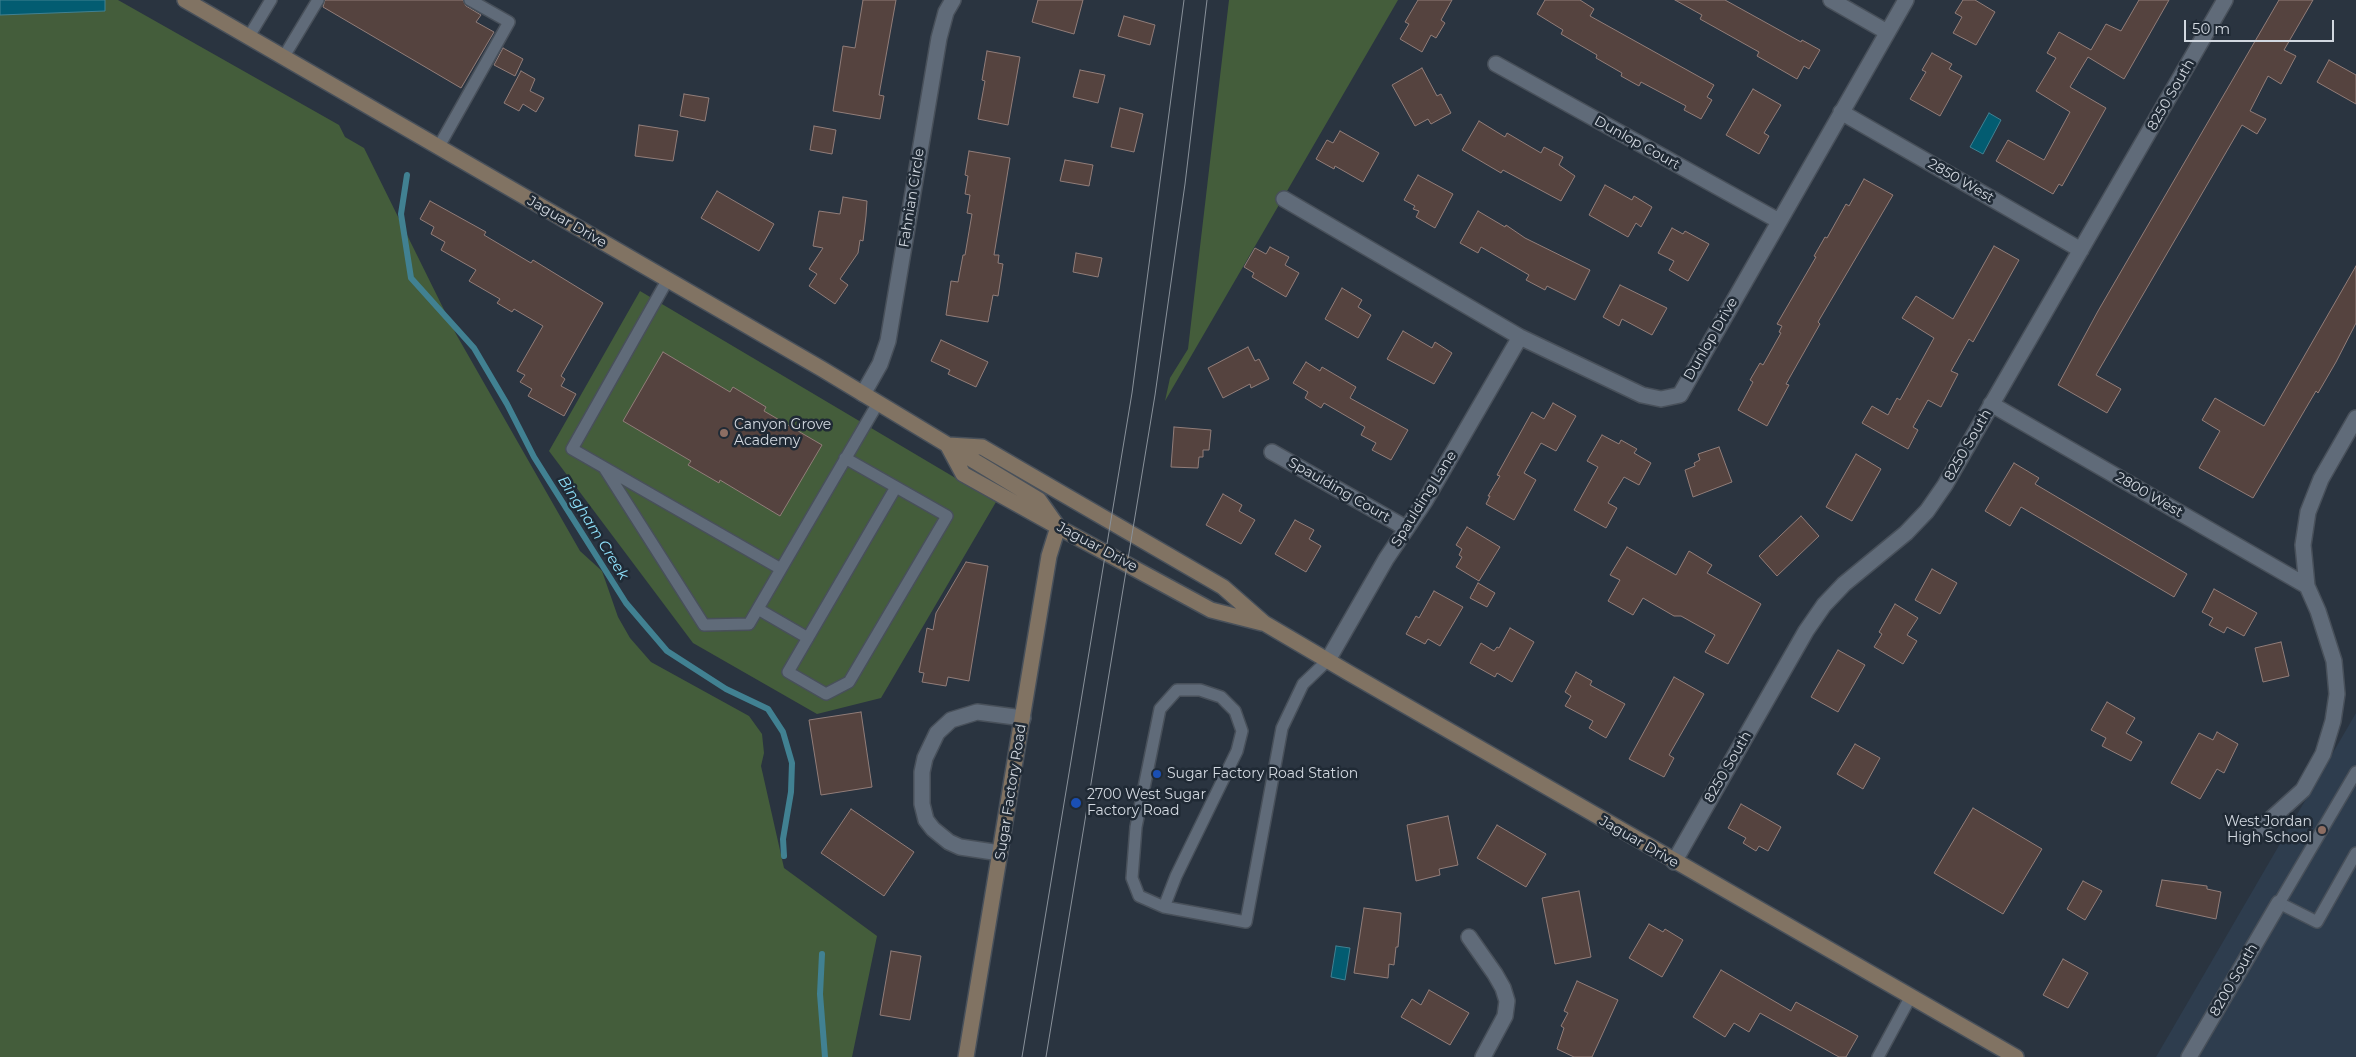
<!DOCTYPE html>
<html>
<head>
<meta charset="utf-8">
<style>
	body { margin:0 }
	#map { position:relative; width:2356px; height:1057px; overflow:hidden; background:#2a3440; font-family:Montserrat,sans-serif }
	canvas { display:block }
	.scale { position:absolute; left:2184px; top:20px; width:150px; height:22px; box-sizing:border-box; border:2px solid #d2d8e0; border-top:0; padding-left:6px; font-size:15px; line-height:18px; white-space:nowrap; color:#d2d8e0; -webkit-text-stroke:4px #202a35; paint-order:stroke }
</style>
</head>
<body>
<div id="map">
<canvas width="2356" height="1057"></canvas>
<div class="scale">50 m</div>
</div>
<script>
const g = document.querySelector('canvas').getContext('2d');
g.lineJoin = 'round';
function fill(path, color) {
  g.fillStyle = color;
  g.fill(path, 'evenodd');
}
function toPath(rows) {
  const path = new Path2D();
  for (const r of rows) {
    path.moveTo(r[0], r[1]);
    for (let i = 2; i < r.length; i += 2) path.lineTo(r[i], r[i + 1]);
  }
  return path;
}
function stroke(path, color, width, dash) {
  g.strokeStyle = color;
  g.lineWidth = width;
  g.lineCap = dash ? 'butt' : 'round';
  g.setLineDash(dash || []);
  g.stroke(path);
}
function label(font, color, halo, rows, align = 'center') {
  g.font = font + ' Montserrat,sans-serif';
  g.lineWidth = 5;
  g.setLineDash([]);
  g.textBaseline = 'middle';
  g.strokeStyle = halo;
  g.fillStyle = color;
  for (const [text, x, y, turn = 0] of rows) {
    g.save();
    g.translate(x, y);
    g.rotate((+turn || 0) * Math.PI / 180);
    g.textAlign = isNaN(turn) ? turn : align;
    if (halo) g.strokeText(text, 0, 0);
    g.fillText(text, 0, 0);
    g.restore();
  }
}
const built = toPath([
	[2356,713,2356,1057,2156,1057,2220,947]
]);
const green = toPath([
	[0,0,118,0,339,125,345,137,364,148,456,334,580,551,602,571,618,617,630,638,651,662,749,716,762,734,764,753,761,766,784,868,877,936,852,1057,0,1057],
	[1229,0,1398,0,1165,401,1170,378,1188,349],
	[640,291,996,502,881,698,817,714,693,643,549,451]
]);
const water = toPath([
	[0,0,105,0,105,11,0,15,0,0],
	[1989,113,2001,120,1983,154,1970,147,1989,113],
	[1336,946,1350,948,1345,980,1331,977,1336,946]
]);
const stream = toPath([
	[407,175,401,214,411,278,474,348,507,404,534,457,626,603,667,651,726,689,768,709,783,732,792,763,791,792,783,839,784,856],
	[822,954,820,994,825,1057]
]);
const building = toPath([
	[325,0,463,0,466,6,481,15,476,22,494,32,461,88,323,7,325,0],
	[863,0,896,0,879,95,884,96,880,119,833,111,843,46,855,48,863,0],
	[1038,0,1083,0,1074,34,1032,22,1038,0],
	[1418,0,1452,0,1441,20,1445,23,1436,38,1431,35,1422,52,1400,39,1409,24,1405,22,1418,0],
	[1545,0,1580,0,1594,9,1590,16,1714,85,1707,97,1712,100,1701,119,1684,110,1686,106,1641,82,1639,86,1621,76,1622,73,1596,58,1597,55,1561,34,1563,30,1537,14,1545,0],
	[1675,0,1725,0,1801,42,1802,40,1820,50,1809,69,1804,66,1797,79,1757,56,1759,52,1700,19,1702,15,1675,0],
	[1963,0,1975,0,1995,12,1976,45,1953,33,1962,17,1955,13,1963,0],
	[2139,0,2169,0,2124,79,2088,57,2070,87,2106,108,2062,186,2059,184,2053,194,1996,161,2008,140,2044,160,2070,112,2036,91,2056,58,2047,53,2059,32,2091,50,2106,24,2121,31,2139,0],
	[2279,0,2313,0,2284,50,2296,56,2281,84,2268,76,2250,111,2266,119,2257,134,2242,125,2096,375,2121,389,2107,413,2058,385,2098,311,2279,0],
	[1124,16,1155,25,1150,45,1118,36,1124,16],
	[503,48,523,59,515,76,494,65,503,48],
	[987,51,1020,57,1008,125,978,119,985,81,982,80,987,51],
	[1932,53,1952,64,1949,69,1962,76,1940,116,1910,99,1926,72,1922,70,1932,53],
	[2329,60,2356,75,2356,104,2317,82,2329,60],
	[1422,68,1437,96,1441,94,1451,113,1431,124,1428,119,1415,126,1392,85,1422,68],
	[1080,70,1105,75,1098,103,1073,97,1080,70],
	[521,71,535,79,530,91,544,98,536,112,523,104,519,111,504,103,521,71],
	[1753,89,1781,105,1764,133,1769,136,1759,154,1726,135,1753,89],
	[684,94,709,98,705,121,680,116,684,94],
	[1120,108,1143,114,1134,152,1111,147,1120,108],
	[1479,121,1505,137,1507,133,1541,153,1544,147,1563,157,1559,165,1575,176,1561,201,1503,170,1501,173,1462,150,1479,121],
	[639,125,678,131,673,161,635,156,639,125],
	[814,126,836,130,832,154,810,150,814,126],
	[1340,131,1379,153,1363,182,1335,166,1334,169,1316,159,1327,140,1333,143,1340,131],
	[969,151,1010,158,994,255,999,255,998,263,1003,264,998,296,993,295,988,322,946,315,951,281,958,282,963,255,965,255,972,214,967,213,970,195,965,194,968,176,965,175,969,151],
	[1065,160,1093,165,1089,186,1060,181,1065,160],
	[1418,175,1453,194,1435,228,1416,217,1419,211,1413,209,1415,206,1404,200,1418,175],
	[1864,179,1893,195,1818,322,1820,324,1786,384,1789,385,1767,426,1738,410,1753,382,1750,380,1760,363,1763,365,1781,333,1779,332,1782,326,1777,324,1816,257,1814,256,1825,237,1827,238,1846,204,1849,206,1864,179],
	[1605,185,1632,200,1634,196,1652,207,1641,227,1636,223,1628,237,1589,215,1605,185],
	[717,191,774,224,759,251,701,218,717,191],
	[843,197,867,201,866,216,863,241,860,240,858,253,840,279,848,285,835,304,809,286,817,274,809,269,823,248,813,246,819,211,840,214,843,197],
	[430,201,486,232,484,235,531,263,533,260,603,303,561,376,565,379,561,386,576,394,564,416,528,396,532,389,520,382,525,375,517,371,543,326,514,309,512,312,497,303,500,299,469,281,476,270,441,250,445,242,431,234,434,227,420,219,430,201],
	[1478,211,1505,227,1506,225,1525,238,1590,270,1575,300,1547,286,1545,290,1526,280,1529,275,1481,247,1478,253,1460,243,1478,211],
	[1672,228,1683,234,1685,231,1709,244,1688,281,1669,270,1674,261,1658,253,1672,228],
	[1994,246,2019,260,1973,342,1969,339,1951,371,1958,374,1941,407,1928,400,1913,427,1918,430,1908,449,1862,423,1872,406,1888,415,1897,398,1900,400,1934,338,1902,318,1916,296,1953,319,1994,246],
	[1270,247,1289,257,1285,265,1299,273,1286,297,1252,277,1254,273,1244,267,1255,248,1266,254,1270,247],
	[1076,253,1102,258,1098,277,1073,272,1076,253],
	[2356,266,2356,323,2336,362,2318,393,2316,391,2253,498,2199,468,2220,431,2202,420,2215,398,2264,426,2356,266],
	[1620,285,1667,308,1652,335,1622,319,1619,326,1603,317,1620,285],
	[1342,288,1362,300,1358,307,1371,315,1358,338,1325,319,1342,288],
	[1403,331,1432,348,1435,342,1452,353,1434,384,1387,359,1403,331],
	[941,340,988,362,976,387,948,374,950,370,931,361,941,340],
	[1248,347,1255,361,1259,359,1269,379,1251,388,1250,384,1223,398,1208,368,1248,347],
	[663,352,730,392,733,387,766,407,764,411,822,445,780,516,720,480,719,483,688,465,691,461,623,421,663,352],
	[1306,362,1320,371,1322,367,1356,387,1350,398,1408,430,1391,460,1372,450,1376,443,1361,435,1365,427,1324,403,1321,408,1305,398,1308,392,1293,383,1306,362],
	[1553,403,1576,416,1556,451,1541,443,1524,473,1536,480,1514,520,1486,504,1490,496,1488,496,1500,476,1497,475,1532,412,1544,419,1553,403],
	[1174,427,1211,430,1209,450,1203,450,1203,457,1199,457,1198,468,1171,467,1174,427],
	[1602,435,1619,444,1621,440,1637,449,1634,453,1651,463,1639,485,1624,477,1608,503,1617,508,1606,528,1574,510,1598,467,1587,461,1602,435],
	[1719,447,1732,482,1693,497,1685,470,1695,466,1694,463,1700,460,1698,454,1719,447],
	[1856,454,1881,469,1852,521,1826,507,1856,454],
	[2014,463,2039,478,2035,484,2187,574,2174,597,2021,507,2010,526,1985,511,2014,463],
	[1223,494,1242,505,1239,511,1255,520,1241,544,1206,525,1223,494],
	[1801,516,1819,536,1777,576,1759,556,1801,516],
	[1295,520,1314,530,1309,539,1321,546,1306,572,1275,554,1295,520],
	[1467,527,1500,547,1479,581,1456,567,1462,557,1459,555,1462,549,1456,545,1467,527],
	[1627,547,1676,575,1689,551,1712,565,1707,573,1761,604,1728,664,1705,652,1715,635,1681,616,1674,616,1643,598,1633,615,1608,601,1620,580,1610,575,1627,547],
	[966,562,988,566,969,681,948,677,946,686,922,682,924,673,919,672,927,628,933,630,936,613,966,562],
	[1932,569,1957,583,1940,614,1915,600,1932,569],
	[1478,583,1495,593,1487,607,1470,598,1478,583],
	[2214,589,2257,613,2244,636,2227,627,2224,633,2209,625,2213,618,2202,612,2214,589],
	[1434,591,1463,607,1440,646,1428,639,1425,644,1406,634,1416,616,1419,618,1434,591],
	[1895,604,1918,618,1907,635,1917,641,1903,664,1874,647,1882,634,1879,632,1895,604],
	[1510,628,1534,642,1512,682,1497,673,1495,677,1470,663,1481,643,1494,651,1497,647,1499,648,1510,628],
	[2281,642,2289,676,2263,682,2255,648,2281,642],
	[1838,650,1865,665,1838,712,1811,697,1838,650],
	[1576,672,1592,681,1590,685,1625,704,1606,738,1589,728,1593,721,1565,706,1571,696,1565,692,1576,672],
	[1674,677,1704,694,1669,755,1674,758,1664,777,1629,759,1674,677],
	[2107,702,2135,718,2126,733,2142,742,2131,761,2102,746,2106,738,2091,730,2107,702],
	[861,712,872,787,821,795,809,720,861,712],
	[2217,732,2238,744,2224,773,2217,769,2200,799,2171,783,2199,733,2213,740,2217,732],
	[1855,744,1880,758,1863,789,1837,774,1855,744],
	[1741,804,1781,827,1768,851,1759,846,1756,851,1743,843,1746,838,1728,828,1741,804],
	[1973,808,2042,849,2003,914,1934,873,1973,808],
	[851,809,914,852,884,896,821,853,851,809],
	[1448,816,1458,865,1439,869,1440,875,1416,881,1407,825,1448,816],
	[1497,825,1546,854,1526,887,1477,858,1497,825],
	[2162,880,2207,886,2207,889,2221,892,2216,919,2156,906,2162,880],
	[2083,881,2102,891,2085,920,2067,909,2083,881],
	[1579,891,1591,957,1555,964,1542,898,1579,891],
	[1364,908,1401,913,1398,947,1396,947,1394,965,1389,964,1388,978,1354,973,1364,908],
	[1649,924,1663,932,1665,929,1683,940,1662,977,1629,958,1649,924],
	[891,951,921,956,910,1020,880,1015,891,951],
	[2063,959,2088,973,2068,1008,2043,995,2063,959],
	[1721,970,1791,1011,1796,1002,1858,1036,1846,1057,1839,1057,1760,1013,1749,1032,1734,1023,1725,1037,1693,1017,1721,970],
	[1577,981,1618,1000,1592,1057,1574,1057,1557,1049,1564,1028,1561,1026,1568,1013,1564,1011,1577,981],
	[1429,990,1469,1013,1450,1045,1401,1017,1412,999,1421,1005,1429,990]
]);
const lane = toPath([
	[248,38,271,0],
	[283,58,318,0],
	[438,148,509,22,470,0],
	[668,279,572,449,781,569,878,403],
	[845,458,947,516,849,682,826,694,788,672,896,487],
	[605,469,704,625,749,624,781,569],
	[758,609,808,638],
	[2356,772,2279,903,2317,922,2356,853],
	[1164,907,1176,876,1237,751,1242,731,1235,711,1221,697,1200,690,1177,690,1160,709,1136,827,1132,878,1139,896,1164,907,1246,922,1282,728,1303,684,1328,660],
	[1878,1057,1911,996]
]);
const street = toPath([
	[1831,0,1887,32],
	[1496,64,1779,221],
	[1841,112,2081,250],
	[1284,199,1520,337,1642,395,1661,399,1680,395,1906,0],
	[863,394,880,364,888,341,939,38,946,12,953,0],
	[1991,404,2307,586],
	[1272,452,1406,528],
	[1328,660,1386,559,1425,501,1520,337],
	[2261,828,2303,790,2323,754,2333,721,2337,694,2334,661,2318,611,2307,586,2303,545,2308,512,2321,479,2356,418],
	[1000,853,960,847,949,842,933,829,926,820,922,804,922,772,925,758,937,733,951,720,977,712,1023,718],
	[1674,862,1806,631,1824,605,1844,584,1906,533,1927,511,1945,485,2225,0],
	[1469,937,1495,974,1503,988,1507,1001,1505,1016,1483,1057],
	[2189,1057,2279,903]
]);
const secondary = toPath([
	[185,0,822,369,1039,500,1058,527],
	[948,445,982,447,1223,587,1264,623,1349,673,2016,1057],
	[948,446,963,474,1058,527,1211,610,1262,623],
	[966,1057,1049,556,1058,527]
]);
const tram = toPath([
	[1022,1057,1132,393,1184,0],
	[1046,1057,1155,395,1185,184,1207,0]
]);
const markers = [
	[724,433,5,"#8d6e63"],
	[1157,774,5,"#1a4fb4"],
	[1076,803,6,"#1a4fb4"],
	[2322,830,5,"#8d6e63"]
];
const streetNames = [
	["8250 South",2171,95,-60],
	["Dunlop Court",1637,143,29],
	["2850 West",1961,181,30],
	["Fahnian Circle",912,198,-81],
	["Jaguar Drive",567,222,30],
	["Dunlop Drive",1711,339,-60],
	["8250 South",1968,445,-60],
	["Spaulding Court",1339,490,30],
	["2800 West",2149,495,30],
	["Spaulding Lane",1424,499,-58],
	["Jaguar Drive",1097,547,28],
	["8250 South",1728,767,-60],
	["Sugar Factory Road",1011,792,-81],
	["Jaguar Drive",1639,842,30],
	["8200 South",2234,980,-60]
];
const poiNames = [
	["Canyon Grove",734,425],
	["Academy",734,441],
	["Sugar Factory Road Station",1167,774],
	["2700 West Sugar",1087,795],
	["Factory Road",1087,811],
	["West Jordan",2312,822,"right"],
	["High School",2312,838,"right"]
];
const waterNames = [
	["Bingham Creek",593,528,58]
];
fill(built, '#2e3d4e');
fill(green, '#445d3b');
fill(water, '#035c71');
stroke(water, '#418192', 1);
stroke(stream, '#418192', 6);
fill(building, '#55433f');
stroke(building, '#917d79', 1);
stroke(lane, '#48505a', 14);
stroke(street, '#48505a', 18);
stroke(secondary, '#48505a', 18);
stroke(lane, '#606b79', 11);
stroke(street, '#606b79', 15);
stroke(secondary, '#817363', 15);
stroke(tram, '#89919a', 1);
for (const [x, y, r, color] of markers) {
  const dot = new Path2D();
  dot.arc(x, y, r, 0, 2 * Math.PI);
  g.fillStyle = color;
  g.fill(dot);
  stroke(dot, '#202a35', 2);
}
label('14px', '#d2d8e0', '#202a35', streetNames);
label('14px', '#d2d8e0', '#202a35', poiNames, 'left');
label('italic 15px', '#8cdef8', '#202a35', waterNames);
</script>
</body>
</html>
